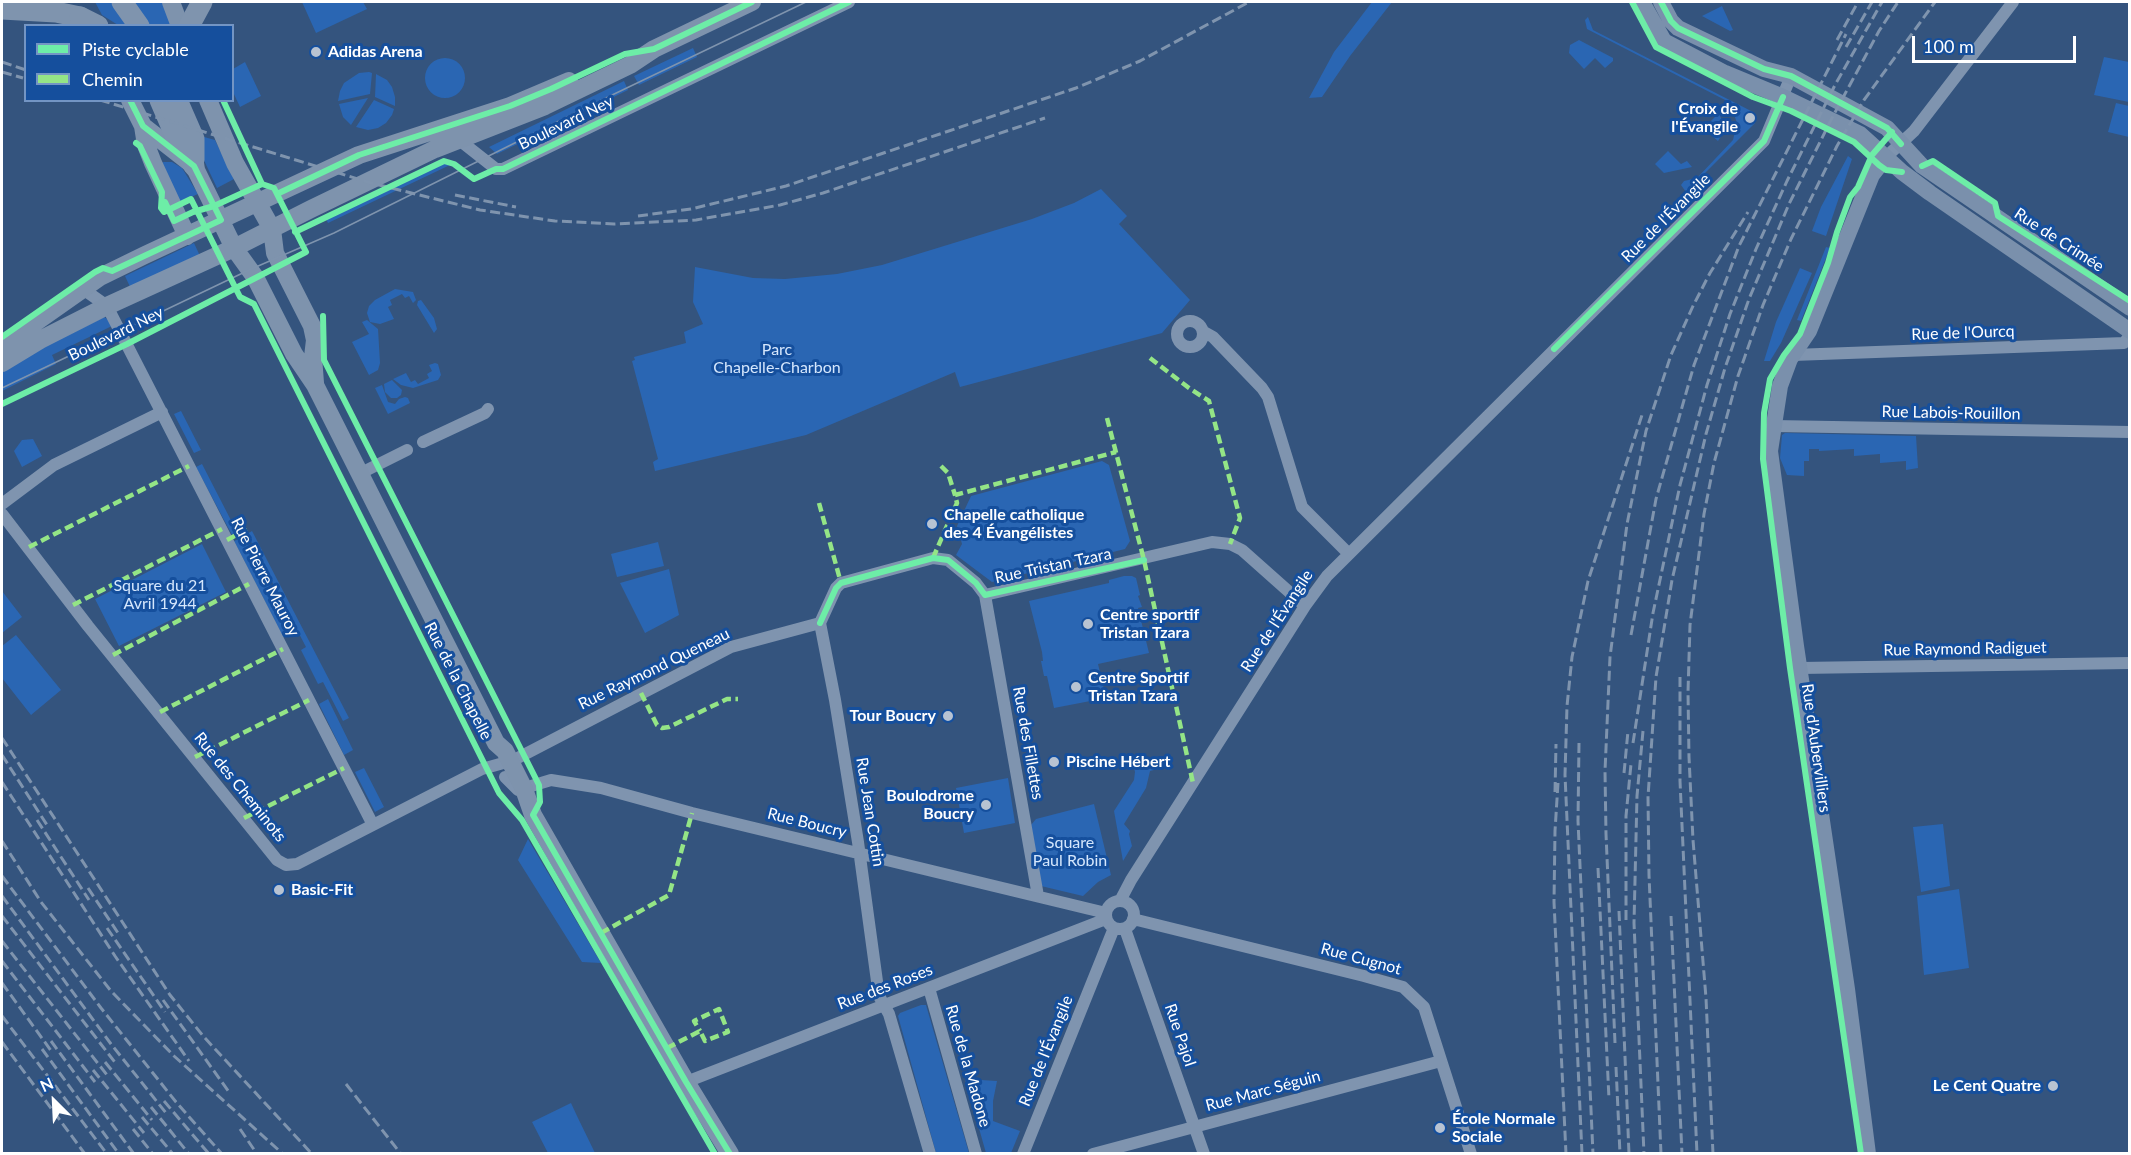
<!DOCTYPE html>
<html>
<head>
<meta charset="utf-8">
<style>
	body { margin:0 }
	#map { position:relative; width:2131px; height:1155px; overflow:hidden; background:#34547e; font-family:Lato,sans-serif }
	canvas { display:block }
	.frame { position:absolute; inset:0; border:3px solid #fff; pointer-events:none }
	.legend { position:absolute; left:24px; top:24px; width:210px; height:78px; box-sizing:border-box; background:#154f9d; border:2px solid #7395c4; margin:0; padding:8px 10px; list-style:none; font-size:18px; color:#fff }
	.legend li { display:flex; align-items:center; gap:12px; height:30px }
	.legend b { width:30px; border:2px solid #7395c4 }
	.north { position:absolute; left:24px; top:1071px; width:60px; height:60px; -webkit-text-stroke:4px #154f9d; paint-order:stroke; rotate:336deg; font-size:16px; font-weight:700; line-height:24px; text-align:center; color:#fff }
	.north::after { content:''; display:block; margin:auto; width:21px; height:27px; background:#fff; clip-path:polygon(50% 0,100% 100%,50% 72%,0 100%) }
	.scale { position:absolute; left:1912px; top:36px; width:164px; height:27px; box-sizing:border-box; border:3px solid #fff; border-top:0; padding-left:8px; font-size:18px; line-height:21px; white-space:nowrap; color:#fff; -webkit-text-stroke:4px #154f9d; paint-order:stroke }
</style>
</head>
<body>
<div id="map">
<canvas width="2131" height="1155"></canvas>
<div class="frame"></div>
<ul class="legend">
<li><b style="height:8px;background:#6deda7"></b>Piste cyclable</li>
<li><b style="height:8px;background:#94e586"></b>Chemin</li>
</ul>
<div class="north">N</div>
<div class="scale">100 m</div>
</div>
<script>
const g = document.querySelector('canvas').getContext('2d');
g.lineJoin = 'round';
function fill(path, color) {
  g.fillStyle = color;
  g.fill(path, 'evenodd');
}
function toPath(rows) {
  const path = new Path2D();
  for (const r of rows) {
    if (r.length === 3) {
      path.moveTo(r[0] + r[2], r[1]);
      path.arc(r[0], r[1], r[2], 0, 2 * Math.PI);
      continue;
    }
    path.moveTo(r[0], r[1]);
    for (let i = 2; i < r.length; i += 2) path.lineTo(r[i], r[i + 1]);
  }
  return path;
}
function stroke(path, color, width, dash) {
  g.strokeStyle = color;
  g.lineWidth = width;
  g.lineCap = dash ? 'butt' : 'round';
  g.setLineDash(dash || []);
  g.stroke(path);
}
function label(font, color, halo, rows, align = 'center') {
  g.font = font + ' Lato,sans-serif';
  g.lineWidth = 6;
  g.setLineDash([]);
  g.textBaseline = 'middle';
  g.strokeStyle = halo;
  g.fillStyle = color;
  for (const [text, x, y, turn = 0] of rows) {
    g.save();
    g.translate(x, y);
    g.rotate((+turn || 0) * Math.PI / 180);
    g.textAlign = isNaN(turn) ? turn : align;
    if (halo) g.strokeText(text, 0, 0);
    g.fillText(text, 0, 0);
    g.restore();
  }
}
const green = toPath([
	[95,2,111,2,126,25,118,25,102,15],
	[134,2,162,2,172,25,147,25],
	[302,2,363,2,367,9,316,33],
	[1372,2,1392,2,1350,56,1322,97,1309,98,1334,52],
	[1722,6,1733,30,1730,31,1702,16],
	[1588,17,1593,30,1753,112,1750,121,1755,123,1686,192,1681,185,1684,181,1697,178,1733,140,1737,123,1731,106,1727,101,1587,29,1585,20],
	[1579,40,1613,58,1613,61,1605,68,1595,58,1584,69,1569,53,1570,45],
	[693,48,697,57,639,85,634,76],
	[2104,57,2129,62,2129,102,2094,95],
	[445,78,20],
	[245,62,261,96,240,107,233,92,233,69],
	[369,72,372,73,370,94,338,101,340,91,344,83,359,73],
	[376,74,387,80,392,87,395,97,395,106,375,97],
	[624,81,628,90,497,154,489,147],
	[368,98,351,125,343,117,339,104],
	[374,100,394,109,392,115,386,123,378,128,368,130,356,127],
	[2116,103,2129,106,2129,137,2108,132],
	[1713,107,1718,111,1724,125,1723,133,1718,141,1712,136,1715,132,1708,124,1716,116,1710,110],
	[197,135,215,140,234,179,217,188,202,156],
	[1668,151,1681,164,1687,161,1692,167,1664,173,1655,164],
	[1848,156,1852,159,1826,236,1812,231,1821,207],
	[164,162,172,162,182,168,198,194,178,203,161,163],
	[443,163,450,165,328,223,326,219],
	[1101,189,1127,216,1119,224,1190,300,1162,333,960,387,955,372,806,435,655,471,653,462,658,459,632,361,635,360,634,357,686,343,684,332,703,324,693,302,695,267,753,278,785,279,837,274,882,265,1032,219,1074,203],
	[194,243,200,256,131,289,125,276],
	[1826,247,1830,248,1801,321,1797,320],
	[1800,268,1812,273,1781,343,1770,361,1764,361,1776,322],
	[395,289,413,292,416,300,413,303,409,296,405,298,402,294,390,300,392,305,388,307,394,319,380,324,370,322,367,313,369,306,375,300],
	[421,300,434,318,437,329,434,333,417,305,418,301],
	[104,317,109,320,112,326,52,355,56,364,2,391,2,368],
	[367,320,378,329,380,363,378,370,369,375,352,342,369,334,362,322],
	[435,363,438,364,441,375,438,380,413,388,401,385,393,379,406,373,411,382,415,380,418,384,429,378,427,374,432,371,429,365],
	[392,380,402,390,401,395,397,398,391,398,385,392,384,384],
	[382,385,388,402,395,404,399,399,405,397,408,398,410,403,388,414,375,388],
	[181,411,201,450,194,453,174,414],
	[1785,433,1916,436,1918,468,1906,470,1906,461,1880,463,1880,454,1854,456,1854,449,1819,451,1819,449,1809,449,1809,461,1804,461,1804,476,1787,475,1780,458,1782,435],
	[33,439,42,456,22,467,14,451,22,440],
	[1102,461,1109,465,1130,541,1125,549,992,582,956,555,962,544,957,526,971,496],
	[202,464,237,532,232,535,196,467],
	[252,531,349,718,343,721,323,682,318,684,301,650,306,647,247,534],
	[245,536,294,632,283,637,234,541],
	[658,542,664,566,617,577,611,554],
	[202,544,226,592,119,646,95,599],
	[669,569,679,615,645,633,620,583],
	[1124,576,1132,576,1136,578,1140,595,1138,596,1142,607,1138,608,1149,653,1098,664,1106,698,1054,708,1047,676,1044,676,1041,661,1043,661,1042,652,1029,601,1109,583,1109,580],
	[2,591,22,617,2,633],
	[16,635,61,690,31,715,2,678,2,646],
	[328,699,353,750,344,755,319,704],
	[1163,757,1165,767,1150,771,1146,788,1124,824,1130,831,1129,834,1132,846,1123,861,1114,811,1134,780,1135,772,1133,763],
	[364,768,384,807,375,812,355,772],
	[1008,778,1015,823,964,833,956,788],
	[1094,804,1111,875,1098,882,1083,896,1041,886,1031,825,1036,819],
	[1943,824,1950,886,1921,892,1913,827],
	[528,839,601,963,582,962,518,860],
	[1959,889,1969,968,1924,975,1917,896],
	[921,1005,926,1005,969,1153,936,1153,898,1016,900,1013],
	[965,1079,997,1081,993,1101,993,1121,1020,1131,1011,1153,986,1153],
	[571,1103,577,1116,595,1153,548,1153,532,1122]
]);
const street = toPath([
	[458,139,496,169,503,169,849,2],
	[1886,157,1914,131,2013,2],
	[83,289,107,306,373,825],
	[1190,334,13],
	[1204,332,1213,337,1262,388,1268,397,1302,507,1348,553],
	[1793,355,2124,343,2130,335],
	[1773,426,2130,432],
	[423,442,485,413,488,409],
	[359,474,407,450],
	[2,504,54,465,162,412],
	[2,514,88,626,277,860,286,865,297,864,482,769,507,762,512,769],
	[985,595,1038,896],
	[820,623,836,588,841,583,933,558,948,560,976,583,985,595,1212,542,1230,544,1242,550,1305,606],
	[820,623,835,700,858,842,879,996,889,1014,930,1154],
	[1800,668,2130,663],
	[510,762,731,647,820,623],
	[505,777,518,790,551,780,601,788,692,813,1106,913],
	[1120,915,14],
	[1120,901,1131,880,1305,606,1327,576,1764,141,1791,76],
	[1133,919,1364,976,1403,987,1424,1007,1471,1154],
	[1125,929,1204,1154],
	[929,988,976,1154],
	[686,1082,1106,919],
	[1023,1154,1114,928],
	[1093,1154,1441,1061]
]);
const secondary = toPath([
	[1642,2,1664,41,1725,73,1783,97,1860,134,1902,172,1930,193,2130,331],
	[1661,2,1671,21,1678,28,1764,69,1791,76,1887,128,1922,166,2130,308],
	[1868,1154,1847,989,1796,646,1770,451,1780,386,1790,359,1809,331,1872,175,1886,157]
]);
const primary = toPath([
	[171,2,180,26],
	[130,100,143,126,146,145,153,163,187,236],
	[208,100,235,163,272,229,275,253,312,326,315,340,313,357,315,383],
	[143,126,194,166,234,248,255,277,294,354,315,385,491,733,496,743,505,751,524,789,533,815,686,1082,730,1154],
	[2,346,100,277,145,255,359,155,510,106,569,81],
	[2,363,40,340,107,306,234,248,311,209,435,149,545,106,630,65,654,49,752,2]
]);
const highway = toPath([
	[122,2,139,26],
	[2,9,56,12,80,17],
	[189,26,202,2],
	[160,100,176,137,194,166],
	[177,100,194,139,194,160]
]);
const tram = toPath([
	[2,388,249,270,334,233,585,108,806,2]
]);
const rail = toPath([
	[1837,40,1858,2],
	[1846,47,1872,2],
	[2,62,26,70],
	[2,72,23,78],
	[100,100,371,183,480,210,555,221,614,224,696,220,780,205,823,193,1045,118],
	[455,195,516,207],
	[638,216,691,209,786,186,1076,88,1140,61,1249,2],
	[1631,635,1656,499,1694,365,1739,246,1846,34],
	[1680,677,1680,781,1697,1154],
	[1643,731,1637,796,1634,923,1644,1154],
	[2,738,170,995,204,1037,312,1154],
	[1579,743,1578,821,1593,1154],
	[1633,743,1653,613,1680,485,1707,385,1730,314,1756,249,1787,181,1835,85,1882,2],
	[2,755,47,825],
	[1624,773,1628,731],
	[2,782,115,956,189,1061],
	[1558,783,1555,831,1554,902,1566,1154],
	[1555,792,1556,744],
	[37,820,89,900],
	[2,841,41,902,111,991,174,1056,283,1154],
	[1598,868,1609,1099],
	[2,876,101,1008,176,1102,222,1154],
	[88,888,118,933],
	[2,896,111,1044,166,1113],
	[1619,911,1629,1154],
	[2,916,117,1065],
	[1671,916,1682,1154],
	[1626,920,1626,816,1631,764],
	[107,928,165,1012],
	[2,941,107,1075],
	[2,961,95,1082],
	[2,983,52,1052],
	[163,1000,229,1092],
	[2,1016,107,1154],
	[51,1041,134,1154],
	[2,1042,85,1154],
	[1615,1043,1606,834,1605,771,1610,657,1627,524,1646,431,1671,355,1693,306,1710,273,1748,212],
	[42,1049,119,1154],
	[105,1062,152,1120],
	[1616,1067,1620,1154],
	[93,1070,144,1133],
	[346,1084,401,1154],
	[164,1101,209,1154],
	[151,1107,189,1154],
	[142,1117,173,1154],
	[133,1129,153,1154],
	[240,1129,257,1154],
	[1582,1154,1565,775,1567,706,1572,657,1588,581,1642,415],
	[1661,1154,1649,875,1648,797,1656,677,1672,580,1706,434,1725,368,1749,299,1789,204,1833,116,1879,31,1898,2],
	[1713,1154,1706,998,1693,840,1689,757,1688,692,1690,625,1704,514,1714,463,1738,376,1763,305,1791,239,1837,146,1864,100,1935,2]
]);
const highwayBridge = toPath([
	[80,17,98,26]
]);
const quiet = toPath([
	[1150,358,1189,388,1209,401,1240,518,1230,544],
	[1107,418,1144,560,1193,783],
	[941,466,948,473,955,495],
	[819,503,841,583],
	[227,540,250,528],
	[29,547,189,466],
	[933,558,957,503,955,495,1116,452],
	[73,605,222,529],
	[113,655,249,584],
	[641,693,657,725,662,728,669,727,727,699,738,699],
	[160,712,283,649],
	[195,757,309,700],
	[244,818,344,768],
	[601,933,669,895,692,813],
	[667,1048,700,1031,705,1041,728,1032,719,1009,694,1021,700,1031]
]);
const cycleway = toPath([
	[1632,2,1656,47,1753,97,1791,111,1854,142,1879,165,1886,170,1902,172],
	[1661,2,1671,21,1678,28,1764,69,1791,76,1887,128,1901,144],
	[223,100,262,184],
	[136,143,140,146,162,192,161,208,164,212,191,199,240,297,254,304,499,793,522,820,715,1154],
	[1922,166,1933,161,1995,203,1998,216,2130,301],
	[277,194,359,155,510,106,551,89,625,54,654,49,752,2],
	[165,202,174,221,193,212,214,206,262,184],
	[295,232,444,161,454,164,474,179,496,169,503,169,849,2],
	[323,316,324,360,539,785,540,802,533,815,686,1082,730,1154],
	[2,337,95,272,103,268,112,271,221,220,194,166,143,126,130,100],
	[1554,349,1764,141,1783,97],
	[2,404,127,344,306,252,274,188,262,184],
	[820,623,836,588,841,583,933,558,948,560,976,583,985,595,1144,560],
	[1861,1154,1790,668,1763,459,1764,413,1770,379,1784,355,1800,334,1828,263,1837,232,1850,197,1858,187,1872,155,1892,132]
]);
const markers = [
	[316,52,6,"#b8c3d2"],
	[1750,118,6,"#b8c3d2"],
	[932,524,6,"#b8c3d2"],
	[1088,624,6,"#b8c3d2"],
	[1076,687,6,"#b8c3d2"],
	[948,716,6,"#b8c3d2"],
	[1054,762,6,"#b8c3d2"],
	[986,805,6,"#b8c3d2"],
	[279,890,6,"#b8c3d2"],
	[2053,1086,6,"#b8c3d2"],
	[1440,1128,6,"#b8c3d2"]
];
const poiNames = [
	["Adidas Arena",328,52],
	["Croix de",1738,109,"right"],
	["l'Évangile",1738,127,"right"],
	["Chapelle catholique",944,515],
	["des 4 Évangélistes",944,533],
	["Centre sportif",1100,615],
	["Tristan Tzara",1100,633],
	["Centre Sportif",1088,678],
	["Tristan Tzara",1088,696],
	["Tour Boucry",936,716,"right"],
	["Piscine Hébert",1066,762],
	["Boulodrome",974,796,"right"],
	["Boucry",974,814,"right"],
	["Basic-Fit",291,890],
	["Le Cent Quatre",2041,1086,"right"],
	["École Normale",1452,1119],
	["Sociale",1452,1137]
];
const streetNames = [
	["Boulevard Ney",566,123,-26],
	["Rue de l'Évangile",1666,218,-45],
	["Rue de Crimée",2059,240,33],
	["Rue de l'Ourcq",1963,333,-2],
	["Boulevard Ney",116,334,-26],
	["Rue Labois-Rouillon",1951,413,1],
	["Rue Tristan Tzara",1053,566,-12],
	["Rue Pierre Mauroy",265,577,63],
	["Rue de l'Évangile",1277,621,-57],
	["Rue Raymond Radiguet",1965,649,-1],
	["Rue Raymond Queneau",654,669,-26],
	["Rue de la Chapelle",458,681,63],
	["Rue des Fillettes",1028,743,80],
	["Rue d'Aubervilliers",1816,748,82],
	["Rue des Cheminots",240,787,51],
	["Rue Jean Cottin",870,812,81],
	["Rue Boucry",807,823,14],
	["Rue Cugnot",1361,959,15],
	["Rue des Roses",885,987,-21],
	["Rue Pajol",1180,1035,71],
	["Rue de l'Évangile",1046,1051,-68],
	["Rue de la Madone",968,1066,74],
	["Rue Marc Séguin",1263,1091,-15]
];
const parkNames = [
	["Parc",777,350],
	["Chapelle-Charbon",777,368],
	["Square du 21",160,586],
	["Avril 1944",160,604],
	["Square",1070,843],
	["Paul Robin",1070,861]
];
fill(green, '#2a66b3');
stroke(street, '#7f94af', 12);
stroke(secondary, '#7a90ac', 16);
stroke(primary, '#7e93ad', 18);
stroke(highway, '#7f94ae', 21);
stroke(tram, '#7f94ae', 1.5);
stroke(rail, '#7f94ae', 3, [10, 4.5]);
stroke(highwayBridge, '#7f94ae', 21);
stroke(quiet, '#94e586', 4.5, [9, 4.5]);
stroke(cycleway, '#6deda7', 6);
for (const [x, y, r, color] of markers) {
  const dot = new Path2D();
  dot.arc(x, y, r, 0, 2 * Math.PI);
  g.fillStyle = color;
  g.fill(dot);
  stroke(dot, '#154f9d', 2);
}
label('bold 16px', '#fff', '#154f9d', poiNames, 'left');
label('16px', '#fff', '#154f9d', streetNames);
label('16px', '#d5e7fd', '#154f9d', parkNames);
</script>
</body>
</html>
